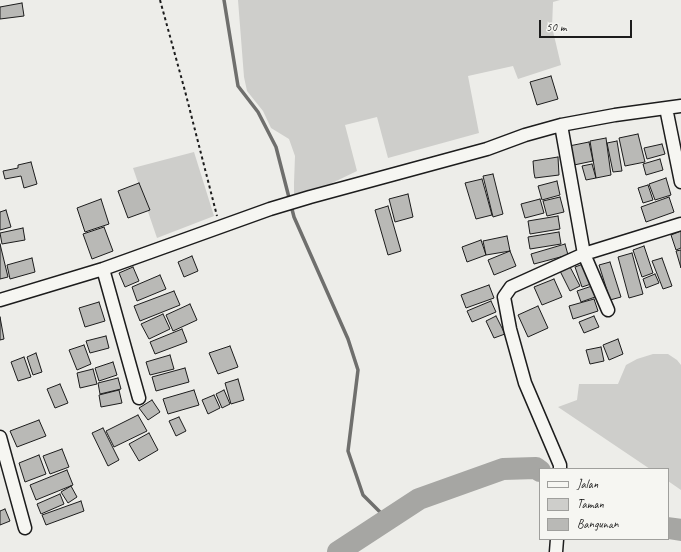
<!DOCTYPE html>
<html>
<head>
<meta charset="utf-8">
<style>
	body { margin:0 }
	#map { position:relative; width:681px; height:552px; overflow:hidden; background:#edede9; font-family:Caveat,sans-serif }
	canvas { display:block }
	.legend { position:absolute; left:539px; top:468px; width:130px; height:72px; box-sizing:border-box; background:#f6f6f2; border:1px solid #9f9f9c; margin:0; padding:5px 7px; list-style:none; font-size:12px; color:#1c1c1c }
	.legend li { display:flex; align-items:center; gap:8px; height:20px }
	.legend b { width:20px; border:1px solid #9f9f9c }
	.scale { position:absolute; left:539px; top:20px; width:93px; height:18px; box-sizing:border-box; border:2px solid #1c1c1c; border-top:0; padding-left:5px; font-size:12px; line-height:14px; white-space:nowrap; color:#1c1c1c; -webkit-text-stroke:3px #f6f6f2; paint-order:stroke }
</style>
</head>
<body>
<div id="map">
<canvas width="681" height="552"></canvas>
<ul class="legend">
<li><b style="height:5px;background:#f6f6f2"></b>Jalan</li>
<li><b style="height:11px;background:#cececb"></b>Taman</li>
<li><b style="height:11px;background:#b9b9b6"></b>Bangunan</li>
</ul>
<div class="scale">50 m</div>
</div>
<script>
const g = document.querySelector('canvas').getContext('2d');
g.lineJoin = 'round';
function fill(path, color) {
  g.fillStyle = color;
  g.fill(path, 'evenodd');
}
function toPath(rows) {
  const path = new Path2D();
  for (const r of rows) {
    path.moveTo(r[0], r[1]);
    for (let i = 2; i < r.length; i += 2) path.lineTo(r[i], r[i + 1]);
  }
  return path;
}
function stroke(path, color, width, dash) {
  g.strokeStyle = color;
  g.lineWidth = width;
  g.lineCap = dash ? 'butt' : 'round';
  g.setLineDash(dash || []);
  g.stroke(path);
}
const green = toPath([
	[238,0,560,0,553,2,552,27,561,65,518,79,513,66,468,76,479,133,388,158,377,117,345,125,357,171,330,184,294,194,294,183,295,156,289,139,271,128,263,111,247,91,244,77],
	[194,152,214,216,157,238,133,168],
	[653,354,668,354,677,360,681,365,681,490,668,481,668,469,650,469,558,407,577,400,579,384,618,384,626,365,637,359]
]);
const stream = toPath([
	[224,0,238,86,258,112,276,147,294,217,348,339,358,370,348,451,363,495,388,520]
]);
const river = toPath([
	[668,528,681,530],
	[338,552,419,499,503,469,536,468,540,471]
]);
const building = toPath([
	[22,3,24,16,0,19,0,7,22,3],
	[551,76,558,99,537,105,530,82,551,76],
	[638,134,645,162,625,166,619,138,638,134],
	[606,138,611,175,596,178,590,141,606,138],
	[617,141,622,171,613,172,607,143,617,141],
	[589,142,593,161,574,165,569,146,589,142],
	[662,144,665,154,647,159,644,148,662,144],
	[558,157,559,175,535,178,534,173,533,161,558,157],
	[660,159,663,170,646,175,643,164,660,159],
	[31,162,37,184,24,188,21,176,5,179,3,171,18,168,18,165,31,162],
	[592,164,596,178,586,180,582,166,592,164],
	[493,174,503,214,493,217,483,176,493,174],
	[666,178,671,195,655,200,649,184,666,178],
	[482,179,492,215,476,219,465,183,482,179],
	[557,181,560,195,542,200,538,186,557,181],
	[139,183,150,210,128,218,118,191,139,183],
	[648,185,653,200,643,203,638,188,648,185],
	[408,194,413,217,395,222,389,199,408,194],
	[560,197,564,212,547,216,543,201,560,197],
	[669,197,674,212,646,222,641,207,669,197],
	[101,199,109,224,85,232,77,208,101,199],
	[540,199,544,213,525,218,521,204,540,199],
	[388,206,401,251,388,255,375,210,388,206],
	[6,210,11,227,0,230,0,212,6,210],
	[558,216,560,229,530,234,528,221,558,216],
	[104,227,113,251,92,259,83,234,104,227],
	[23,228,25,240,2,244,0,233,23,228],
	[681,231,681,248,676,250,671,235,681,231],
	[559,232,561,244,530,249,528,237,559,232],
	[507,236,510,251,486,255,483,241,507,236],
	[481,240,486,255,467,262,462,247,481,240],
	[0,244,8,277,0,279,0,244],
	[565,244,568,255,534,264,531,254,565,244],
	[644,246,653,273,642,277,633,250,644,246],
	[681,250,681,268,676,251,681,250],
	[510,251,516,266,494,275,488,260,510,251],
	[632,253,643,294,629,298,618,257,632,253],
	[192,256,198,271,184,277,178,262,192,256],
	[32,258,35,272,10,279,7,265,32,258],
	[662,258,672,286,663,289,652,261,662,258],
	[610,262,621,297,610,300,599,265,610,262],
	[586,263,594,283,582,287,575,267,586,263],
	[569,265,580,286,570,291,559,269,569,265],
	[133,267,139,281,125,287,119,273,133,267],
	[655,274,659,283,646,288,643,279,655,274],
	[160,275,166,289,137,301,132,287,160,275],
	[554,279,562,297,542,305,534,287,554,279],
	[489,285,494,298,466,308,461,295,489,285],
	[595,285,598,296,581,302,577,291,595,285],
	[174,291,180,305,140,321,134,306,174,291],
	[594,299,598,311,573,319,569,306,594,299],
	[491,301,496,312,472,322,467,311,491,301],
	[99,302,105,321,85,327,79,308,99,302],
	[190,304,197,320,173,331,166,315,190,304],
	[538,306,548,328,528,337,518,315,538,306],
	[163,314,170,329,149,339,141,324,163,314],
	[496,316,505,334,494,338,486,321,496,316],
	[594,316,599,327,584,333,579,322,594,316],
	[0,317,4,339,0,340,0,317],
	[182,329,187,342,155,354,150,342,182,329],
	[106,336,109,348,90,353,86,341,106,336],
	[618,339,623,354,609,360,603,345,618,339],
	[84,345,91,364,77,370,69,350,84,345],
	[230,346,238,367,218,374,209,353,230,346],
	[601,347,604,361,590,364,586,350,601,347],
	[36,353,42,372,33,375,27,357,36,353],
	[170,355,174,369,150,375,146,362,170,355],
	[24,357,31,377,18,381,11,362,24,357],
	[113,362,117,375,99,381,95,368,113,362],
	[185,368,189,382,156,391,152,377,185,368],
	[93,369,97,384,80,388,77,373,93,369],
	[118,378,121,389,100,394,98,383,118,378],
	[238,379,244,400,231,404,225,383,238,379],
	[60,384,68,403,55,408,47,389,60,384],
	[119,390,122,403,101,407,99,395,119,390],
	[194,390,199,405,168,414,163,399,194,390],
	[224,390,230,404,222,408,216,394,224,390],
	[214,395,220,408,208,414,202,400,214,395],
	[152,400,160,412,148,420,139,408,152,400],
	[138,415,147,431,114,447,106,431,138,415],
	[179,417,186,431,176,436,169,421,179,417],
	[39,420,46,436,17,447,10,431,39,420],
	[103,428,119,460,108,466,92,433,103,428],
	[149,433,158,450,139,461,129,444,149,433],
	[62,449,69,467,50,474,43,456,62,449],
	[39,455,46,474,25,482,19,463,39,455],
	[67,470,73,485,36,500,30,485,67,470],
	[71,486,77,497,68,503,61,492,71,486],
	[60,494,64,504,41,514,37,504,60,494],
	[81,501,84,511,46,525,42,515,81,501],
	[5,509,10,521,0,525,0,511,5,509]
]);
const path = toPath([
	[160,0,185,91,217,216]
]);
const minor = toPath([
	[666,108,681,182],
	[561,125,584,254,608,310],
	[103,269,139,398],
	[0,300,103,269,270,209,310,197,487,149,525,135,561,125,615,115,681,106],
	[0,437,25,528],
	[560,469,560,465,525,383,510,329,504,297,511,287,584,254,681,224],
	[556,552,557,539]
]);
fill(green, '#cececb');
stroke(stream, '#6f6f6d', 3.5);
stroke(river, '#a6a6a3', 22);
fill(building, '#b9b9b6');
stroke(building, '#1c1c1c', 1);
stroke(minor, '#1c1c1c', 15);
stroke(path, '#1c1c1c', 2, [3, 3]);
stroke(minor, '#f6f6f2', 12);
</script>
</body>
</html>
